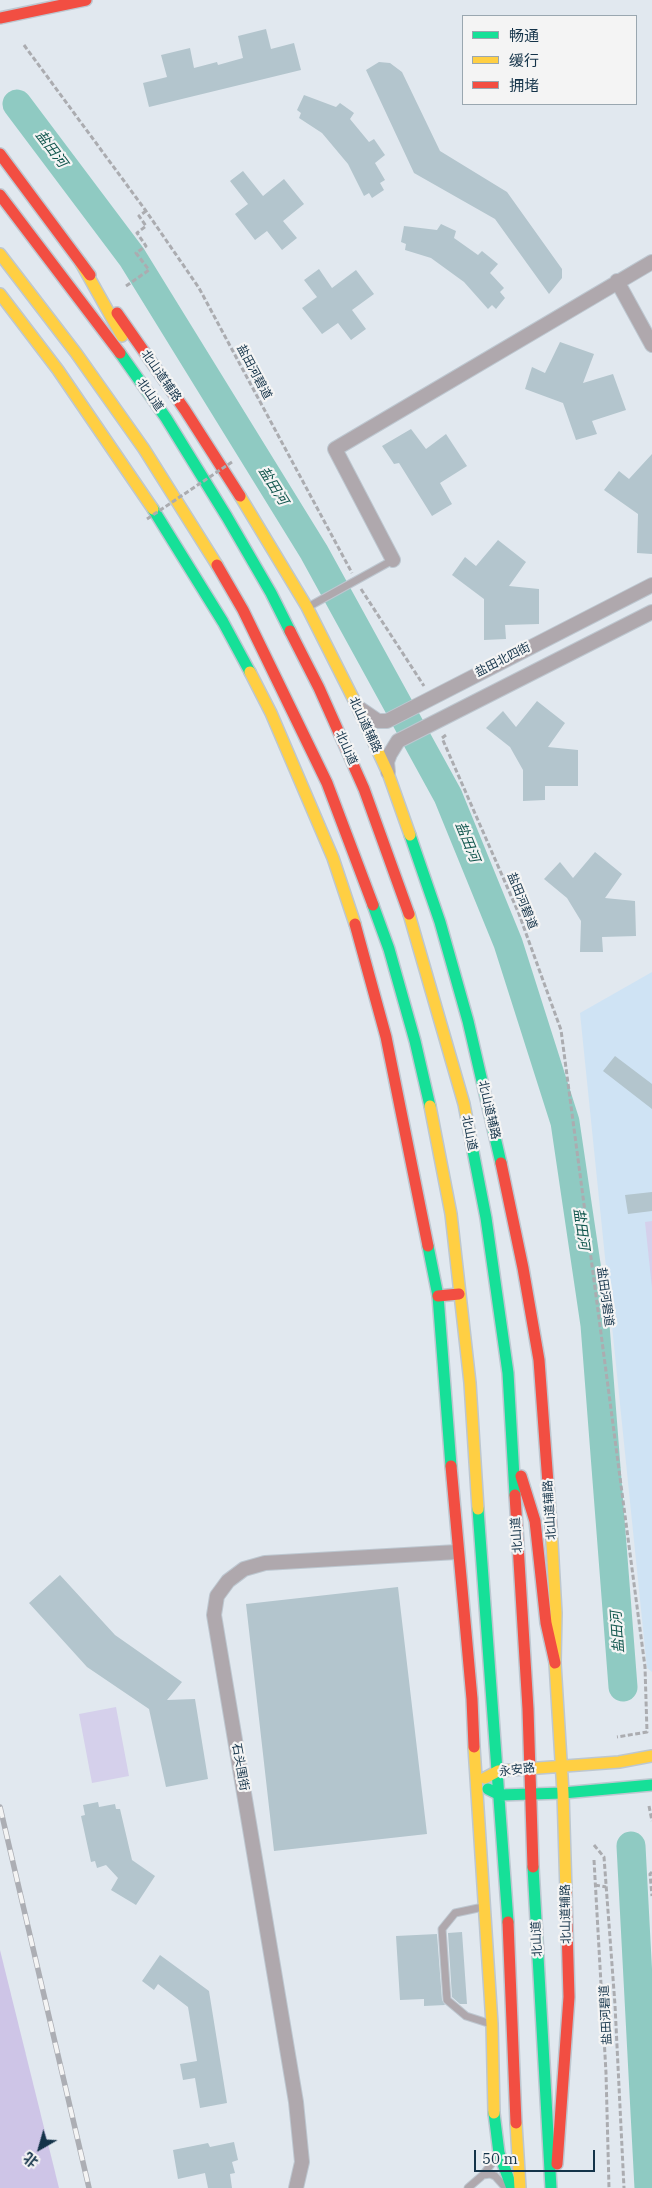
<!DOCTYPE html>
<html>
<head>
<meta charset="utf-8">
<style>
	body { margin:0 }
	#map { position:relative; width:652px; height:2188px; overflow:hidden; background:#e1e8ef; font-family:"IBM Plex Serif","Noto Sans SC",serif }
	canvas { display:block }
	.legend { position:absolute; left:462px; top:15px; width:175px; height:90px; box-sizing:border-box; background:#f4f4f4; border:1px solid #9aa7b0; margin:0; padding:6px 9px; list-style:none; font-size:15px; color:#143349 }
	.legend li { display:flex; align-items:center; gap:10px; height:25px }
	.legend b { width:25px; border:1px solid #9aa7b0 }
	.north { position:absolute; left:15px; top:2123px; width:50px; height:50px; -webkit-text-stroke:4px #f4f4f4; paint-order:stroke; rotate:218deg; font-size:14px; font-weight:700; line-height:20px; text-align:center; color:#143349 }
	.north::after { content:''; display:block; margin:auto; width:18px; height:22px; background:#143349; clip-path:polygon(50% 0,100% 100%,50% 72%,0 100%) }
	.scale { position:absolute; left:474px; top:2150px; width:121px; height:22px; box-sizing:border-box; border:2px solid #143349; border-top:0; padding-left:6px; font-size:15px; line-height:18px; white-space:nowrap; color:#143349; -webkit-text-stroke:4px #f4f4f4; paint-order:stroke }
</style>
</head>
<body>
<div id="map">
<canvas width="652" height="2188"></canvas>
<ul class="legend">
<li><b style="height:6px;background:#16e098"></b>畅通</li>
<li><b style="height:6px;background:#ffcf43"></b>缓行</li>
<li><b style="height:6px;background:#f24e42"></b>拥堵</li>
</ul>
<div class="north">北</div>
<div class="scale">50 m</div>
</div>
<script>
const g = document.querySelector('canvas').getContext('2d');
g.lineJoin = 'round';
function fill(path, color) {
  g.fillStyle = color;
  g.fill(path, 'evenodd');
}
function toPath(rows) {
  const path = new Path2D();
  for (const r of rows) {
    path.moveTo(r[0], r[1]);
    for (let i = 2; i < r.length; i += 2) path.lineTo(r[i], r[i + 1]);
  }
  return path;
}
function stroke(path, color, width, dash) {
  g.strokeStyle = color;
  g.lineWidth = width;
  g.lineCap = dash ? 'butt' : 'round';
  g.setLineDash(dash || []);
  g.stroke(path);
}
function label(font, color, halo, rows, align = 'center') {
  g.font = font + ' "IBM Plex Serif","Noto Sans SC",serif';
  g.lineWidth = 4.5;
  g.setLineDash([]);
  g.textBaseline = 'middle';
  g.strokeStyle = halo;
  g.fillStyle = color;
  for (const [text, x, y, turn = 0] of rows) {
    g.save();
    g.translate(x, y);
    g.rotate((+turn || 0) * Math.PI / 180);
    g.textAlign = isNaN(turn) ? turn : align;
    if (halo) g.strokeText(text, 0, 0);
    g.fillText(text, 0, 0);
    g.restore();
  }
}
const built = toPath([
	[652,972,652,1672,647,1668,580,1013]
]);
const green = toPath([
	[652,1221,652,1288,645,1222],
	[116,1707,129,1776,92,1783,79,1714]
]);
const forest = toPath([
	[0,1950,59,2188,0,2188]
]);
const river = toPath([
	[17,104,132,257,314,552,448,796,508,943,565,1122,595,1325,623,1687],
	[631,1846,649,2188]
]);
const building = toPath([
	[266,29,271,49,294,43,301,70,149,107,143,83,167,77,161,55,190,48,194,68,217,62,218,65,243,58,238,36],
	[379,62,390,63,402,72,440,151,507,192,562,269,562,278,549,294,495,219,414,173,366,70],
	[304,95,336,107,340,103,354,113,350,119,369,142,374,139,385,155,375,163,385,180,380,183,384,190,372,198,369,193,364,196,348,164,322,133,299,118,301,113,297,110],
	[243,171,263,196,284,179,304,204,283,221,297,238,282,250,267,231,255,240,235,214,248,204,230,181],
	[441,224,456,231,454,238,478,255,482,251,498,264,490,273,504,288,500,292,505,298,496,309,492,305,488,309,464,282,431,258,405,250,406,244,401,242,404,226,437,230],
	[319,269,332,288,356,270,374,294,352,310,366,329,351,340,338,323,322,334,302,308,317,297,304,280],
	[560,342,594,354,583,383,613,374,626,410,592,421,597,434,576,440,563,403,525,389,532,367,545,373],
	[411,429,426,449,446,434,467,466,440,483,452,504,432,516,399,463,394,464,382,446],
	[652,454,652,554,637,553,638,514,604,490,619,471,629,479],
	[498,540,526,562,509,586,539,589,539,624,505,625,506,639,484,640,484,599,452,575,465,557,476,566],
	[537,701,565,723,548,747,578,750,578,786,545,786,545,800,523,801,523,770,510,747,486,728,503,711,516,727],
	[595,852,622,874,605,898,635,901,636,936,602,937,603,952,580,952,581,921,567,898,544,879,560,862,573,878],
	[615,1056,652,1084,652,1109,603,1071],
	[652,1192,652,1211,628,1214,625,1195],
	[60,1575,115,1635,182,1682,167,1700,195,1699,208,1779,166,1787,149,1709,87,1667,29,1603],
	[398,1587,427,1834,274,1851,246,1604],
	[98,1802,99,1807,115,1804,116,1809,120,1809,132,1860,155,1876,136,1905,111,1890,118,1878,106,1865,97,1868,95,1861,91,1862,81,1816,85,1815,83,1805],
	[462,1932,467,2004,460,2004,452,1997,448,1933],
	[437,1934,442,2000,445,2005,424,2006,424,1999,400,2000,396,1936],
	[160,1955,209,1991,227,2103,200,2108,195,2078,183,2080,180,2064,197,2061,188,2007,158,1984,154,1990,142,1981],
	[234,2142,238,2160,232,2162,235,2173,230,2174,232,2188,208,2188,205,2173,178,2179,173,2150,208,2143,210,2147]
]);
const path = toPath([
	[24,45,146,211,199,288,352,573],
	[126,286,149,270,136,253,146,246,137,233,146,226,139,216,146,211],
	[361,589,424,686],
	[446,735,442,738,519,914,561,1030,645,1667,647,1732,617,1737],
	[649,1806,652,1821],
	[594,1845,604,1857,615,2005,624,2188],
	[594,1860,606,2073,609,2188],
	[652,1872,650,1874,652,1896],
	[595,1885,606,1887]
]);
const lane = toPath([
	[308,607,393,560],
	[483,1907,455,1913,442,1929,447,2000,466,2016,491,2024],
	[483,2175,498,2155],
	[468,2188,483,2175,490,2174,495,2176,505,2187]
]);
const street = toPath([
	[617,281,652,345],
	[393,560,335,449,652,262],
	[359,708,378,721,387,721,652,585],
	[388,772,387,762,390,754,398,741,652,612],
	[296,2188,302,2162,296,2102,214,1615,217,1596,228,1581,244,1569,265,1563,457,1552]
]);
const fast = toPath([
	[120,353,166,418,227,517,271,593,290,631],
	[153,509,223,622,250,672],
	[410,835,440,922,468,1021,501,1163],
	[373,905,389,949,415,1041,430,1106],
	[472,1146,486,1218,508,1373,515,1495],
	[428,1246,438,1296,451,1466],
	[478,1509,508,1922],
	[488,1789,500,1795,563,1793,652,1785],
	[533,1867,551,2188],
	[494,2113,499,2153,512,2188]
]);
const slow = toPath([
	[0,254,76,353,144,449,217,565],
	[81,263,122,336],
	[0,294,58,370,153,509],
	[240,496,307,607,357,706,388,773,410,835],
	[250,672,271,713,333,858,355,924],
	[409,914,464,1104,472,1146],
	[430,1106,451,1214,470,1383,478,1509],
	[551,1525,556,1613,555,1663,563,1793,566,1892],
	[474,1747,492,2024,494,2113],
	[485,1778,498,1771,619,1762,652,1756],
	[516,2123,520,2188]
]);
const jam = toPath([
	[0,18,86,0],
	[0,154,90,275],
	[0,195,120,353],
	[117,313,185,410,240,496],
	[217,565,243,610,327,783,373,905],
	[290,631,319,688,364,789,409,914],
	[355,924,386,1037,428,1246],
	[501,1163,523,1268,539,1360,551,1525],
	[438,1296,459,1294],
	[451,1466,472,1699,474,1747],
	[521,1476,535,1521,546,1623,555,1663],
	[515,1495,528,1709,533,1867],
	[508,1922,516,2123],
	[557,2164,569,1997,566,1892]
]);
const rail = toPath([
	[0,1807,89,2188]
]);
const pathBridge = toPath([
	[147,519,232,462]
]);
const streetNames = [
	["盐田河碧道",254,372,62],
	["北山道辅路",161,376,55],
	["北山道",150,395,55],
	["盐田北四街",503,660,-27],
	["北山道辅路",365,725,65],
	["北山道",346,748,66],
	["盐田河碧道",522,901,68],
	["北山道辅路",489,1110,77],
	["北山道",469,1133,79],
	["盐田河碧道",605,1297,82],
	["北山道辅路",550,1510,-94],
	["北山道",517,1535,-94],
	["石头围街",240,1767,80],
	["永安路",517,1770,-7],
	["北山道辅路",566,1914,-91],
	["北山道",537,1939,-93],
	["盐田河碧道",606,2015,-93]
];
const waterNames = [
	["盐田河",51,149,53],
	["盐田河",273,486,58],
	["盐田河",467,842,68],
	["盐田河",581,1229,82],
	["盐田河",618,1632,-94]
];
fill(built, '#cfe3f4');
fill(green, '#d5d0eb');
fill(forest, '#cec5e7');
stroke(river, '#8fcac2', 29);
fill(building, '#b3c5cd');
stroke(lane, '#bdc7d0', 9);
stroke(street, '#bdc7d0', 16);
stroke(fast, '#bdc7d0', 14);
stroke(slow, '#bdc7d0', 14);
stroke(jam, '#bdc7d0', 14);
stroke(path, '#abacb0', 3, [5, 2.5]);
stroke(lane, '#afa8ad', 7);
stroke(street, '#afa8ad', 14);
stroke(fast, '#16e098', 11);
stroke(slow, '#ffcf43', 11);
stroke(jam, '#f24e42', 11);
stroke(rail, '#acaeb4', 5.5);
stroke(rail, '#f4f4f4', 4, [11]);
stroke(pathBridge, '#abacb0', 3, [5, 2.5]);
label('12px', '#143349', '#f4f4f4', streetNames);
label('italic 14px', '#12574e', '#f4f4f4', waterNames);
</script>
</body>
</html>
